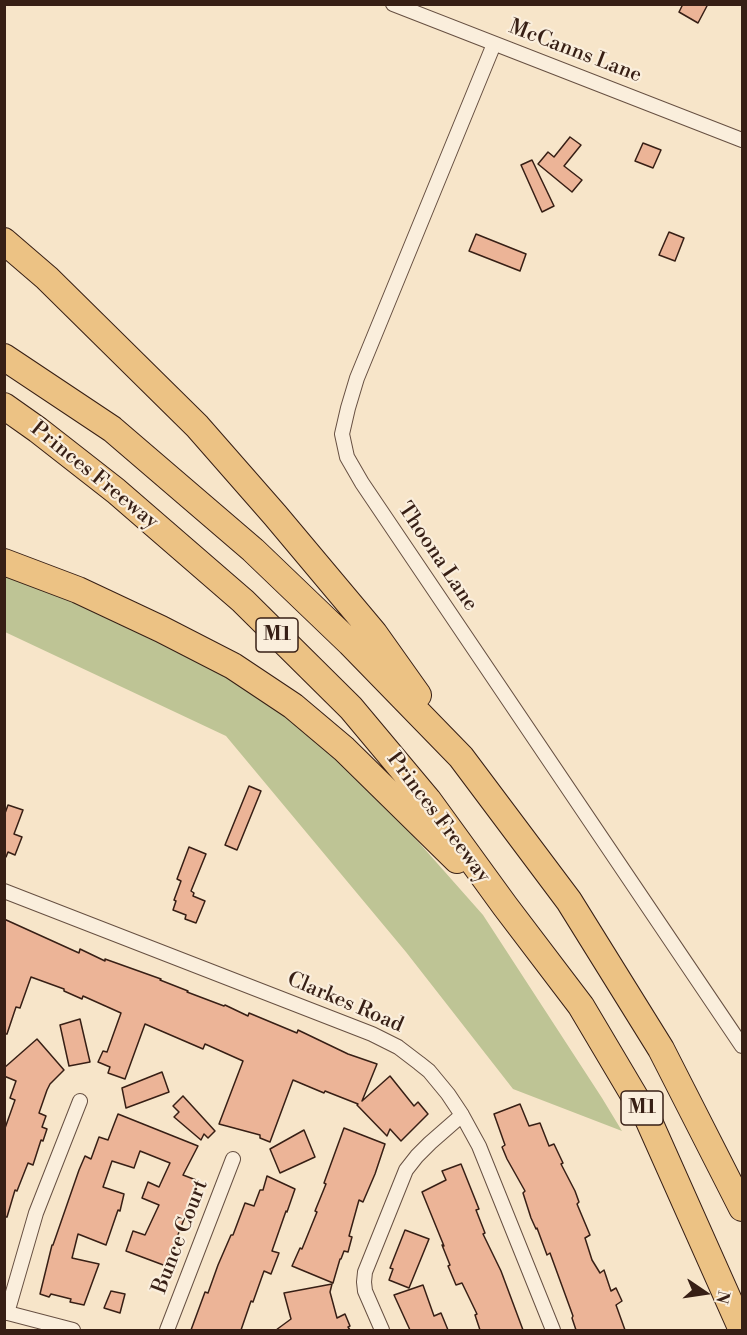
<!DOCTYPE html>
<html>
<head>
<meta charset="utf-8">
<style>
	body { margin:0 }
	#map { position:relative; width:747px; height:1335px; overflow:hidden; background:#f7e5c9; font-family:"Libre Bodoni",serif }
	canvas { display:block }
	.frame { position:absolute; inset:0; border:6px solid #371f15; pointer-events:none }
	.north { position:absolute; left:675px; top:1263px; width:60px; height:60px; -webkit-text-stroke:4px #faeedc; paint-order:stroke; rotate:103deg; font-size:16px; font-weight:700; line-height:24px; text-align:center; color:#371f15 }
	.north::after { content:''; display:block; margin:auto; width:21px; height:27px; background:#371f15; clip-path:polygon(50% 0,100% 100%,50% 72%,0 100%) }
</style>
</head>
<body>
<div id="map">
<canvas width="747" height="1335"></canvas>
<div class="frame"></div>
<div class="north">N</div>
</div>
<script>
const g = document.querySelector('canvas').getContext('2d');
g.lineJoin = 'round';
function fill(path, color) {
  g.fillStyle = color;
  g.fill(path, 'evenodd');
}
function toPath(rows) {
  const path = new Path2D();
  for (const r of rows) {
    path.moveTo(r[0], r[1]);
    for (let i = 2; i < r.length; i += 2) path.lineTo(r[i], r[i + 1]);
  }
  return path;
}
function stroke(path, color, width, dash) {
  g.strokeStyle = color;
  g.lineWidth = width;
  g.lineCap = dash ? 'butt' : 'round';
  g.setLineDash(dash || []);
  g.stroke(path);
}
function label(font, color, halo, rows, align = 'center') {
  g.font = font + ' "Libre Bodoni",serif';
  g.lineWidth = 4.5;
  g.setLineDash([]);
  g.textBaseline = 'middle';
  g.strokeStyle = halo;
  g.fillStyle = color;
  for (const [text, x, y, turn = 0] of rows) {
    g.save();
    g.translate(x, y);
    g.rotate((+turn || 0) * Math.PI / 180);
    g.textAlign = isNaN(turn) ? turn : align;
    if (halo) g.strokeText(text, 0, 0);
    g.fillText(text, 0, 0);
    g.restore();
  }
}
const green = toPath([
	[5,572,179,647,261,696,368,785,483,915,602,1098,622,1131,513,1089,406,952,226,736,5,632]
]);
const building = toPath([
	[683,4,708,4,698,23,679,12,683,4],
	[570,137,581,145,564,166,582,180,572,192,538,164,548,152,554,157,570,137],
	[643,143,661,150,653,168,635,161,643,143],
	[532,160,554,206,542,212,521,165,532,160],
	[669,232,684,238,675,261,659,255,669,232],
	[476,234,526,254,520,271,469,251,476,234],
	[249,786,261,791,237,850,225,845,249,786],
	[8,805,23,810,14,834,22,837,15,855,8,852,6,857,4,857,4,816,8,805],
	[189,847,206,854,191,891,194,893,193,896,205,901,196,923,185,919,186,915,173,910,176,901,174,900,181,881,177,879,189,847],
	[4,919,79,953,80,949,105,961,105,959,161,979,160,980,188,991,187,992,224,1006,225,1005,248,1016,249,1013,297,1033,298,1030,348,1054,377,1064,362,1101,390,1076,414,1106,418,1102,428,1114,401,1141,390,1129,387,1136,357,1105,358,1104,325,1091,324,1093,293,1080,270,1142,260,1138,260,1135,219,1124,243,1061,205,1044,203,1049,145,1024,125,1079,108,1073,110,1067,98,1062,103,1051,107,1052,121,1013,83,996,82,999,64,991,64,989,31,977,20,1008,16,1007,7,1034,4,1034,4,919],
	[80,1019,90,1062,69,1066,60,1025,80,1019],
	[37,1039,64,1070,50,1084,47,1090,39,1113,46,1116,42,1127,47,1129,43,1141,41,1140,33,1165,28,1163,17,1191,15,1190,7,1217,4,1217,4,1131,15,1100,10,1098,16,1081,4,1076,4,1068,37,1039],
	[162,1072,169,1092,126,1108,122,1088,162,1072],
	[183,1096,215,1131,208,1138,204,1134,201,1140,174,1117,179,1112,173,1106,183,1096],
	[520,1104,529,1126,540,1123,549,1146,554,1144,563,1163,561,1164,575,1191,579,1202,577,1204,590,1235,585,1238,592,1260,600,1273,604,1270,611,1291,616,1288,622,1301,616,1305,625,1330,576,1330,572,1318,573,1316,550,1253,547,1255,537,1228,536,1229,531,1218,523,1193,525,1191,507,1159,502,1147,505,1145,494,1114,520,1104],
	[118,1114,198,1146,183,1175,196,1180,190,1200,191,1201,166,1266,126,1251,133,1231,145,1235,159,1205,142,1198,148,1182,159,1187,170,1163,140,1151,134,1168,112,1161,103,1187,124,1194,120,1211,118,1210,106,1245,78,1234,72,1258,99,1264,84,1305,70,1302,71,1299,51,1294,49,1297,40,1294,52,1245,53,1245,79,1170,85,1156,91,1159,99,1137,108,1140,118,1114],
	[344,1128,385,1144,375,1174,363,1202,359,1200,349,1236,352,1237,348,1252,344,1251,341,1259,340,1259,333,1283,292,1266,300,1248,302,1249,317,1212,315,1211,326,1184,324,1183,344,1128],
	[304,1130,315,1157,280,1173,270,1149,304,1130],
	[461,1164,479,1209,476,1210,485,1233,483,1234,501,1271,523,1330,480,1330,475,1315,477,1314,462,1283,456,1285,448,1266,450,1265,442,1245,444,1246,422,1192,446,1180,442,1171,461,1164],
	[267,1176,295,1189,287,1212,286,1211,272,1251,279,1253,271,1274,264,1271,253,1302,251,1301,241,1330,191,1330,205,1292,208,1293,218,1265,231,1235,233,1235,245,1203,254,1206,260,1190,263,1190,267,1176],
	[405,1230,429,1239,409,1288,389,1280,393,1269,390,1268,405,1230],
	[332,1284,330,1292,337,1318,345,1314,350,1326,348,1327,350,1330,276,1330,291,1319,284,1293,332,1284],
	[423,1285,434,1316,441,1313,448,1330,410,1330,394,1295,423,1285],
	[111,1291,125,1294,120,1313,104,1308,111,1291]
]);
const street = toPath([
	[393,4,742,140],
	[494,44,357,378,348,408,342,434,347,457,362,483,742,1046],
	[4,891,372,1034,398,1047,419,1063,429,1071,448,1094,462,1115,479,1146,553,1330],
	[4,1312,73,1330],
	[7,1313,36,1213,80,1101],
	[167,1330,233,1159],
	[382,1330,365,1291,364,1282,365,1272,406,1170,417,1156,430,1143,462,1115]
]);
const highway = toPath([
	[4,241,47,278,197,426,275,515,374,633,418,695],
	[4,357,112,429,253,550,350,643,461,757,569,901,661,1049,742,1208],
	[4,406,38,430,116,491,243,601,351,708,428,800,505,906,581,1006,648,1119,742,1330],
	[4,562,78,590,161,629,233,666,293,706,344,749,457,860]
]);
const shields = [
	[277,635,42],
	[642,1108,42]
];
const shieldNames = [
	["M1",277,635],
	["M1",642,1108]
];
const streetNames = [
	["McCanns Lane",575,52,21],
	["Princes Freeway",94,476,39],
	["Thoona Lane",437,557,56],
	["Princes Freeway",438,818,53],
	["Clarkes Road",345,1003,23],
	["Bunce Court",181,1237,-69]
];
fill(green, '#bec495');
fill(building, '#ecb497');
stroke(building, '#371f15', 1.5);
stroke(street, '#675042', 16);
stroke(highway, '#371f15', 28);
stroke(street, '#faeedc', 14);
stroke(highway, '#ecc284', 26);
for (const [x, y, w] of shields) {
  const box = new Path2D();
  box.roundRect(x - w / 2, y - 17, w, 34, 4.5);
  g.fillStyle = '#faeedc';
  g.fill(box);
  stroke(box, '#371f15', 1.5);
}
label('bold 20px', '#371f15', null, shieldNames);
label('21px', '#371f15', '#faeedc', streetNames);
</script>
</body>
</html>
